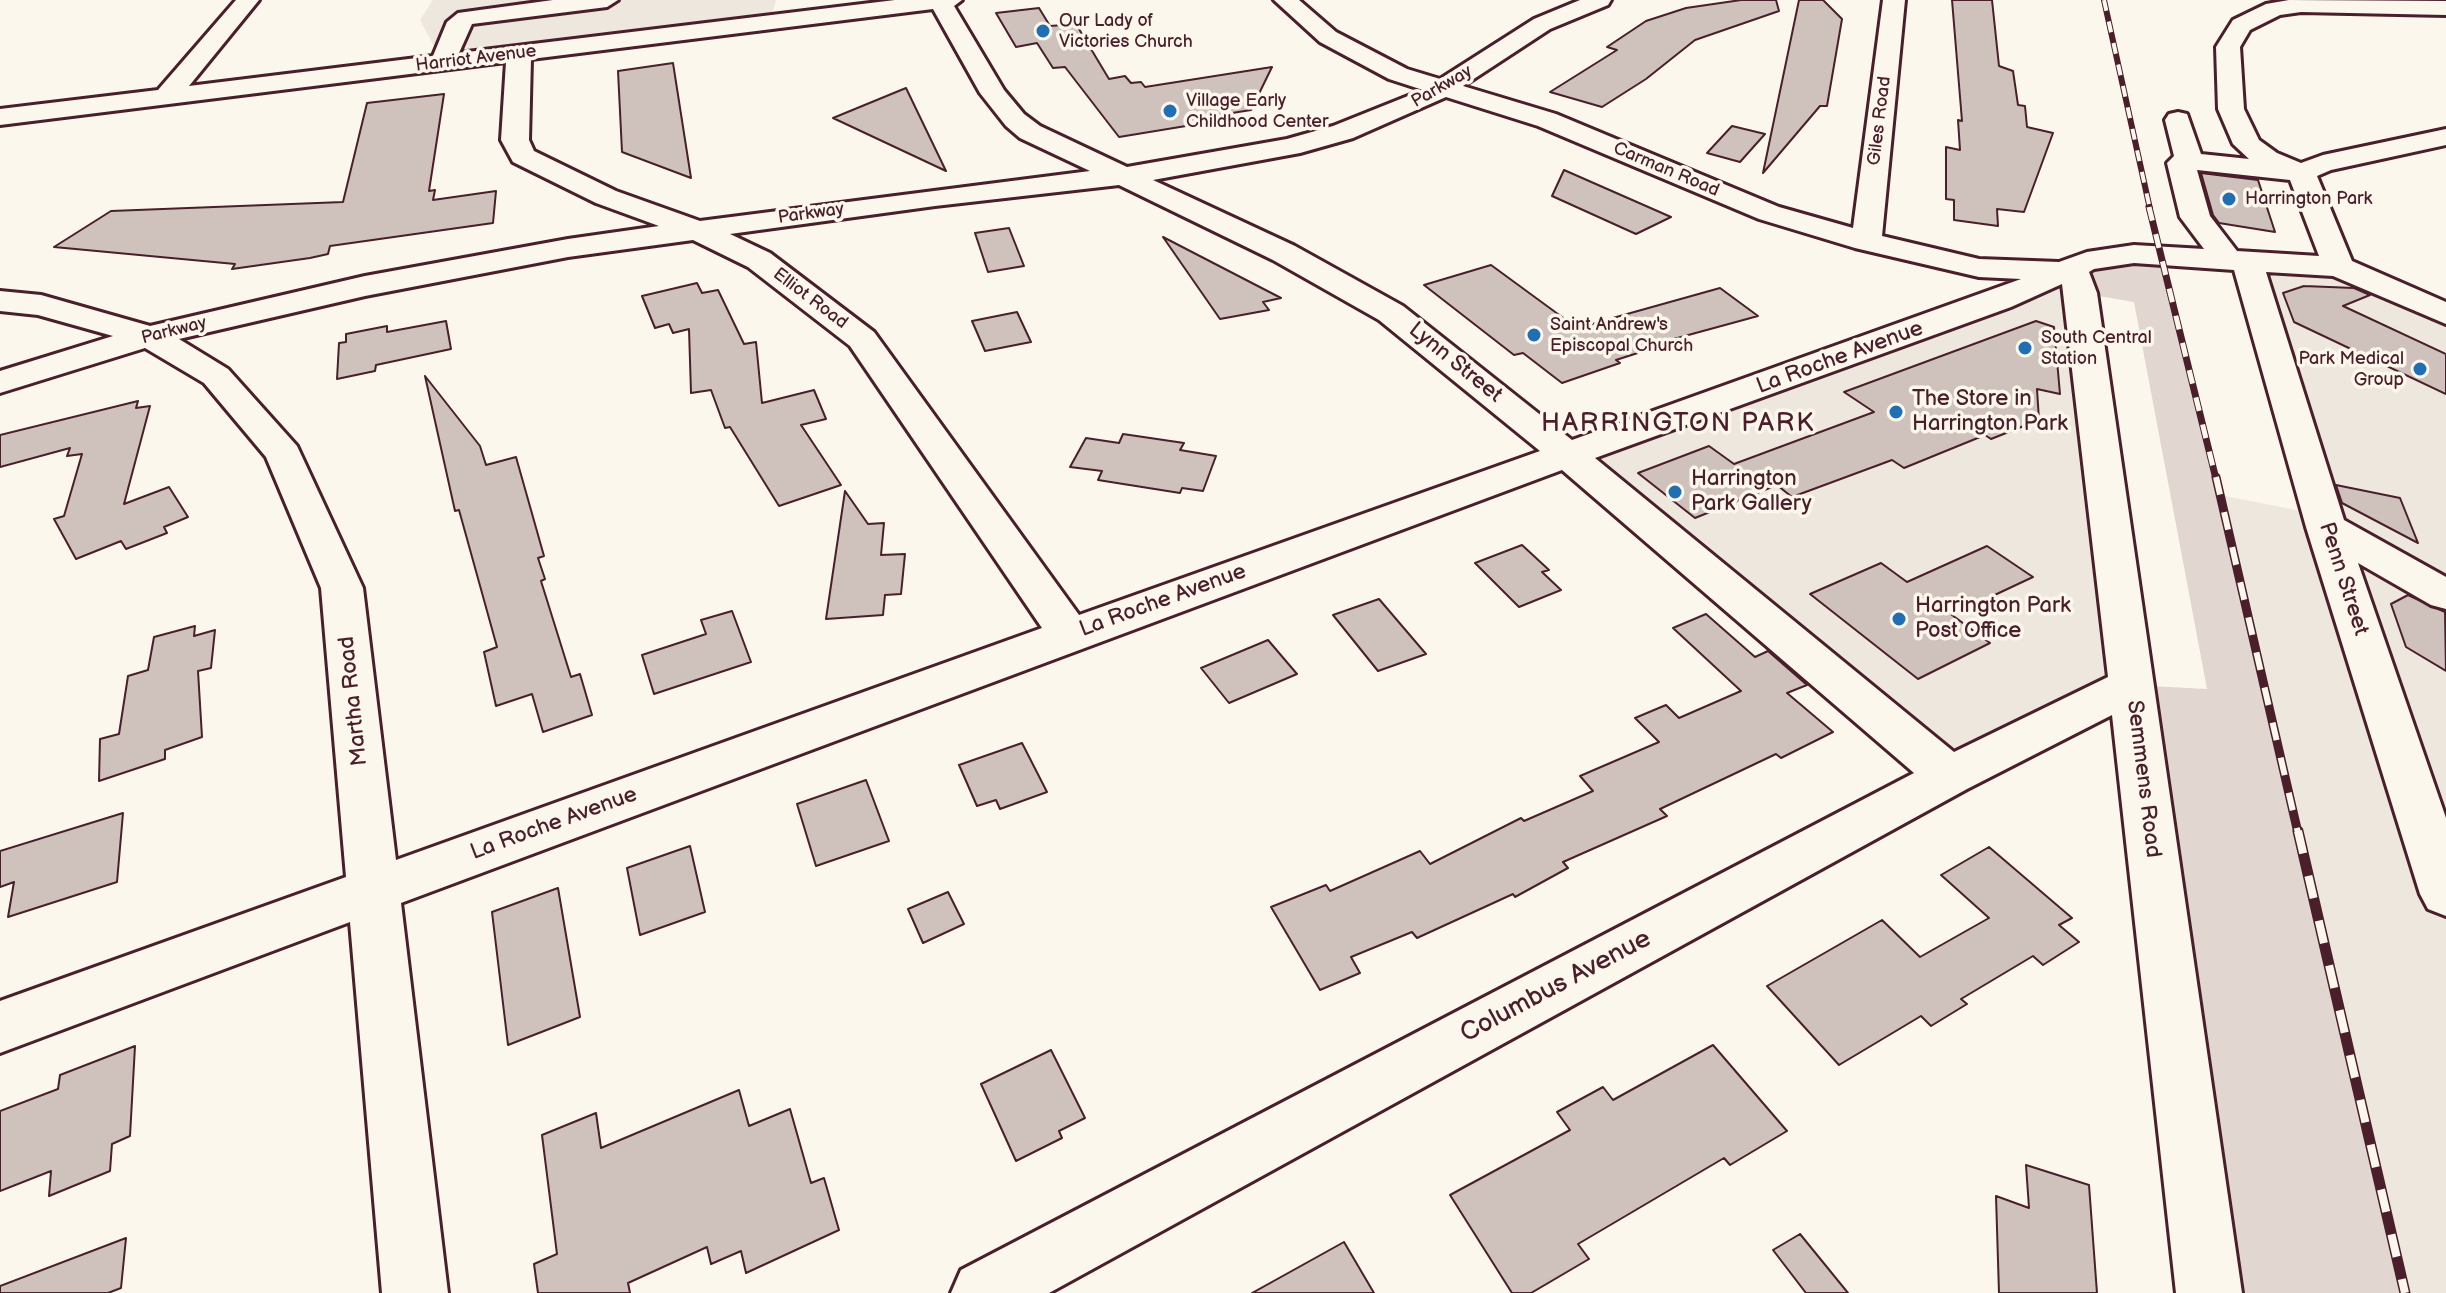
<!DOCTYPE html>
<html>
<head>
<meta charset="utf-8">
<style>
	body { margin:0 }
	canvas { display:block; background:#fbf7ec }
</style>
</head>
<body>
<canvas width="2446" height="1293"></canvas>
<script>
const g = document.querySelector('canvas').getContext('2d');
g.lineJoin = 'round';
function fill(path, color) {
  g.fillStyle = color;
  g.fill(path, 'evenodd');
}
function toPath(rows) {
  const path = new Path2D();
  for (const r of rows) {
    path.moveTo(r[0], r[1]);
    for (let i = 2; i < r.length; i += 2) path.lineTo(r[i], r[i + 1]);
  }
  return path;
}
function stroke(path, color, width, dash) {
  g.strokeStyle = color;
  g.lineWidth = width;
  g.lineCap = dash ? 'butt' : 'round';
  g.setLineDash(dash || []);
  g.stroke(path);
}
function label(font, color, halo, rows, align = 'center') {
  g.font = font + ' "Balsamiq Sans",sans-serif';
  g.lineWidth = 7;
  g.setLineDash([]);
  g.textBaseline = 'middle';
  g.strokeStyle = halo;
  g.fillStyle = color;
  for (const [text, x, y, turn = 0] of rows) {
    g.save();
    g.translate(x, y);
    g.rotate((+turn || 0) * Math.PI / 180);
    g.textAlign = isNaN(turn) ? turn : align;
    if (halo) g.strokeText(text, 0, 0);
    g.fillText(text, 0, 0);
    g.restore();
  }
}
const built = toPath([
	[433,0,776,0,770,22,443,63,420,20],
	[2247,262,2339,267,2446,314,2446,1293,2405,1293,2220,495,2321,515],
	[2071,267,2131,685,1950,776,1568,455]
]);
const green = toPath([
	[2160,255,2220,495,2405,1293,2209,1293,2131,685,2207,689,2134,302,2081,293,2087,261]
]);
const building = toPath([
	[1741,0,1776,0,1779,11,1695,40,1646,79,1602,107,1550,92,1617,50,1607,47,1646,21,1686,8,1741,0],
	[1799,0,1823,0,1842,19,1827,106,1820,106,1763,173,1799,0],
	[1952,0,1992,0,1999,66,2013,71,2018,105,2025,106,2027,127,2053,133,2024,212,1997,209,1998,226,1954,220,1954,200,1946,199,1946,147,1960,150,1958,120,1962,121,1952,0],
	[1039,8,1050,26,1076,24,1109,79,1125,76,1131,83,1141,82,1145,87,1272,67,1251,110,1188,120,1192,125,1119,137,1065,67,1053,68,1037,43,1016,47,996,13,1039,8],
	[673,63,691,178,622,152,618,71,673,63],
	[906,88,946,171,833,118,906,88],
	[444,94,429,191,435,190,433,200,496,191,493,223,330,246,328,254,310,258,232,269,235,264,54,247,111,211,343,202,367,103,444,94],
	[1732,126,1765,134,1740,162,1707,153,1732,126],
	[1564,170,1671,217,1636,234,1552,196,1564,170],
	[2201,173,2258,180,2275,232,2219,223,2213,215,2201,173],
	[1009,228,1024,266,988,272,975,233,1009,228],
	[1163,237,1281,298,1263,302,1269,310,1220,319,1163,237],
	[1491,265,1577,328,1720,288,1758,316,1670,340,1672,342,1616,360,1620,363,1562,383,1523,353,1514,355,1424,285,1491,265],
	[697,283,702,293,718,290,744,344,756,342,762,403,814,390,826,419,801,425,841,485,779,506,730,427,725,428,711,390,691,393,689,329,673,333,669,324,655,328,642,296,697,283],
	[2304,286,2354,288,2370,295,2343,306,2446,354,2446,394,2294,322,2283,293,2304,286],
	[1017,312,1031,342,985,351,972,321,1017,312],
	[446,321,451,349,376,365,375,371,337,379,339,343,346,342,346,334,387,326,387,332,446,321],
	[2036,321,2054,327,2060,394,2037,389,2039,420,1991,439,1985,435,1904,468,1892,460,1792,497,1777,485,1695,518,1638,473,1709,446,1734,464,1874,412,1844,392,2036,321],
	[425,376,480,446,486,465,516,457,544,556,538,558,545,579,541,581,571,677,580,674,592,715,543,732,532,694,496,706,484,652,497,647,459,510,455,511,425,376],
	[138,401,136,408,150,406,124,504,169,487,188,517,164,527,167,533,126,549,121,541,76,559,54,519,64,516,82,454,67,456,70,448,0,467,0,435,138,401],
	[1123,434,1184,443,1180,450,1216,456,1203,491,1182,488,1180,493,1098,480,1102,471,1070,467,1086,438,1119,443,1123,434],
	[2336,485,2400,498,2418,543,2342,503,2336,485],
	[845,491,868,524,884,523,881,555,905,554,901,594,885,595,883,615,826,619,845,491],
	[1522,545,1549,570,1542,572,1561,590,1519,607,1475,563,1522,545],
	[1987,546,2033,577,1952,615,1990,643,1918,679,1810,594,1881,563,1907,582,1987,546],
	[2408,595,2445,612,2446,671,2406,647,2391,604,2408,595],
	[1379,599,1426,654,1378,671,1333,615,1379,599],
	[732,611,751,662,654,694,642,655,706,634,701,620,732,611],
	[1706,614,1755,657,1768,651,1807,685,1787,693,1833,732,1781,758,1776,754,1660,809,1667,816,1563,862,1568,868,1515,897,1513,894,1417,938,1412,932,1351,957,1360,973,1320,990,1271,907,1326,885,1330,891,1420,851,1430,864,1521,818,1524,821,1593,791,1580,776,1659,742,1635,718,1666,705,1679,718,1741,691,1673,628,1706,614],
	[195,626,194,636,215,630,211,668,198,671,202,737,165,750,165,759,99,781,100,739,119,734,128,676,148,670,154,637,195,626],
	[1268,640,1297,674,1229,703,1201,668,1268,640],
	[1022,743,1047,792,1000,809,996,800,977,806,959,765,1022,743],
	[866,780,889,841,816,866,797,804,866,780],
	[123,813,117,882,8,917,14,882,0,887,0,851,123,813],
	[690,846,705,912,640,935,627,868,690,846],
	[1989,847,2072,918,2059,925,2079,942,2043,965,2033,956,1961,999,1967,1004,1931,1026,1921,1016,1839,1065,1767,986,1882,920,1920,957,1989,918,1941,875,1989,847],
	[558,888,580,1017,508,1045,492,912,558,888],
	[948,892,964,924,923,943,908,909,948,892],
	[1713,1045,1787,1131,1730,1165,1724,1158,1578,1244,1589,1259,1531,1293,1512,1293,1450,1195,1570,1130,1557,1112,1603,1087,1613,1100,1713,1045],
	[135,1046,130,1136,112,1144,110,1171,49,1196,51,1171,0,1191,0,1111,58,1089,60,1075,135,1046],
	[1051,1050,1085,1118,1059,1131,1062,1138,1016,1161,981,1084,1051,1050],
	[739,1090,749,1126,790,1109,811,1183,824,1178,839,1230,746,1273,741,1251,711,1264,707,1247,628,1283,630,1293,538,1293,534,1264,557,1254,542,1135,596,1113,601,1148,739,1090],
	[2026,1165,2089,1185,2097,1293,1999,1293,1996,1196,2029,1208,2026,1165],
	[1800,1234,1848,1293,1806,1293,1773,1250,1800,1234],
	[126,1238,121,1288,108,1293,0,1293,0,1286,126,1238],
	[1344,1242,1374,1293,1252,1293,1344,1242]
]);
const minor = toPath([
	[236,0,259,0,189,86,433,56,447,22,458,13,553,0,618,0,607,7,472,24,459,53,895,0,962,0,954,6,1004,90,1024,114,1040,126,1127,167,1287,139,1333,126,1423,90,1389,79,1320,42,1274,0,1299,0,1336,32,1407,69,1440,79,1534,19,1580,0,1611,0,1608,5,1550,29,1463,86,1556,114,1779,207,1853,228,1883,0,1905,0,1882,236,1979,259,2059,262,2087,252,2134,245,2204,249,2180,217,2167,163,2174,156,2165,120,2169,114,2178,112,2187,114,2201,154,2249,159,2233,144,2218,109,2216,47,2233,20,2266,4,2289,0,2446,1,2446,15,2301,12,2280,15,2250,30,2240,47,2244,109,2259,140,2277,153,2301,163,2323,155,2446,129,2446,145,2331,170,2317,176,2352,261,2446,302,2446,324,2333,276,2266,272,2344,520,2446,577,2446,609,2431,605,2358,563,2446,818,2446,916,2428,909,2420,894,2306,527,2234,270,2134,263,2094,269,2089,272,2097,293,2242,1293,2176,1293,2112,715,1967,789,1049,1293,951,1293,961,1270,1914,773,1562,470,401,903,448,1293,382,1293,350,922,0,1053,0,1001,346,877,321,588,266,457,204,383,145,348,0,393,0,371,113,336,38,315,0,311,0,291,41,295,150,326,365,276,568,239,659,226,596,203,513,162,501,140,506,62,0,125,0,109,158,90,236,0],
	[933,9,980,93,1006,126,1020,138,1090,171,700,221,616,191,534,151,529,140,531,59,933,9],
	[1446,97,1538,126,1759,219,1855,248,1979,277,2021,279,1572,440,1403,306,1295,246,1153,180,1300,153,1353,138,1446,97],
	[2197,170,2290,180,2319,256,2237,251,2210,216,2197,170],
	[1119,185,1273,260,1379,320,1540,451,1079,615,874,332,770,253,730,234,935,206,1119,185],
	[693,240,748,267,850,346,1042,628,396,860,363,588,297,446,228,369,179,339,365,296,568,257,693,240],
	[2062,284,2108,677,1954,752,1595,458,2011,307,2062,284]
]);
const railFar3 = toPath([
	[2104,0,2150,209]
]);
const railFar2 = toPath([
	[2149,207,2216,479]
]);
const railFar1 = toPath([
	[2216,477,2298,833]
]);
const rail = toPath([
	[2298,831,2405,1293]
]);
const markers = [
	[1043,31,8,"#1f6fb2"],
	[1170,111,8,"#1f6fb2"],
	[2229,199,8,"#1f6fb2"],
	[1534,335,8,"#1f6fb2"],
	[2025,348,8,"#1f6fb2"],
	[2420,369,8,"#1f6fb2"],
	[1896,412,8,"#1f6fb2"],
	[1675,492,8,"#1f6fb2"],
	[1899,619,8,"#1f6fb2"]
];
const farPoinames = [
	["Our Lady of",1059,21],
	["Victories Church",1059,42],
	["Village Early",1186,101],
	["Childhood Center",1186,122],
	["Harrington Park",2245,199],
	["Saint Andrew's",1550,325],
	["Episcopal Church",1550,346],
	["South Central",2041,338],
	["Station",2041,359],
	["Park Medical",2404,359,"right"],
	["Group",2404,380,"right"]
];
const farStreetnames = [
	["Harriot Avenue",476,59,-7],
	["Parkway",1442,87,-30],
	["Giles Road",1880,121,-83],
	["Carman Road",1666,170,23],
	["Parkway",811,214,-8],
	["Elliot Road",810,299,37],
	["Parkway",174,331,-14]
];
const streetNames = [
	["La Roche Avenue",1840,358,-20],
	["Lynn Street",1455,363,39],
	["Penn Street",2343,579,72],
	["La Roche Avenue",1163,601,-20],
	["Martha Road",354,701,-96],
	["Semmens Road",2143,779,83],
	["La Roche Avenue",554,824,-20]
];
const poiNames = [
	["The Store in",1912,399],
	["Harrington Park",1912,424],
	["Harrington",1691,479],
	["Park Gallery",1691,504],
	["Harrington Park",1915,606],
	["Post Office",1915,631]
];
const quarterNames = [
	["HARRINGTON PARK",1678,424]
];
const nearStreetnames = [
	["Columbus Avenue",1556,987,-28]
];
fill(built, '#eee7de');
fill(green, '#e2d7d0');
fill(building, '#cfc2bc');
stroke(building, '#4a1f2b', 2);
stroke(minor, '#4a1f2b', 6);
fill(minor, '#fbf7ec');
stroke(railFar3, '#4a1f2b', 6);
stroke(railFar2, '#4a1f2b', 7);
stroke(railFar1, '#4a1f2b', 9);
stroke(rail, '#4a1f2b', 11);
stroke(railFar3, '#fbf7ec', 4, [11]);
stroke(railFar2, '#fbf7ec', 5, [14]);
stroke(railFar1, '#fbf7ec', 6, [18]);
stroke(rail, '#fbf7ec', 8, [23]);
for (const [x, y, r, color] of markers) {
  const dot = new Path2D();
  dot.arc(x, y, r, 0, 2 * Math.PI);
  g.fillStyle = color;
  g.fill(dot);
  stroke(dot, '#fbf7ec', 3);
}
label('18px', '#4a1f2b', '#fbf7ec', farPoinames, 'left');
label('18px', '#4a1f2b', '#fbf7ec', farStreetnames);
label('22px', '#4a1f2b', '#fbf7ec', streetNames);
label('22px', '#4a1f2b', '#fbf7ec', poiNames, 'left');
g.letterSpacing = '2px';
label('26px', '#4a1f2b', '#fbf7ec', quarterNames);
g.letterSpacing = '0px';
label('26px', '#4a1f2b', '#fbf7ec', nearStreetnames);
</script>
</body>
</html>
